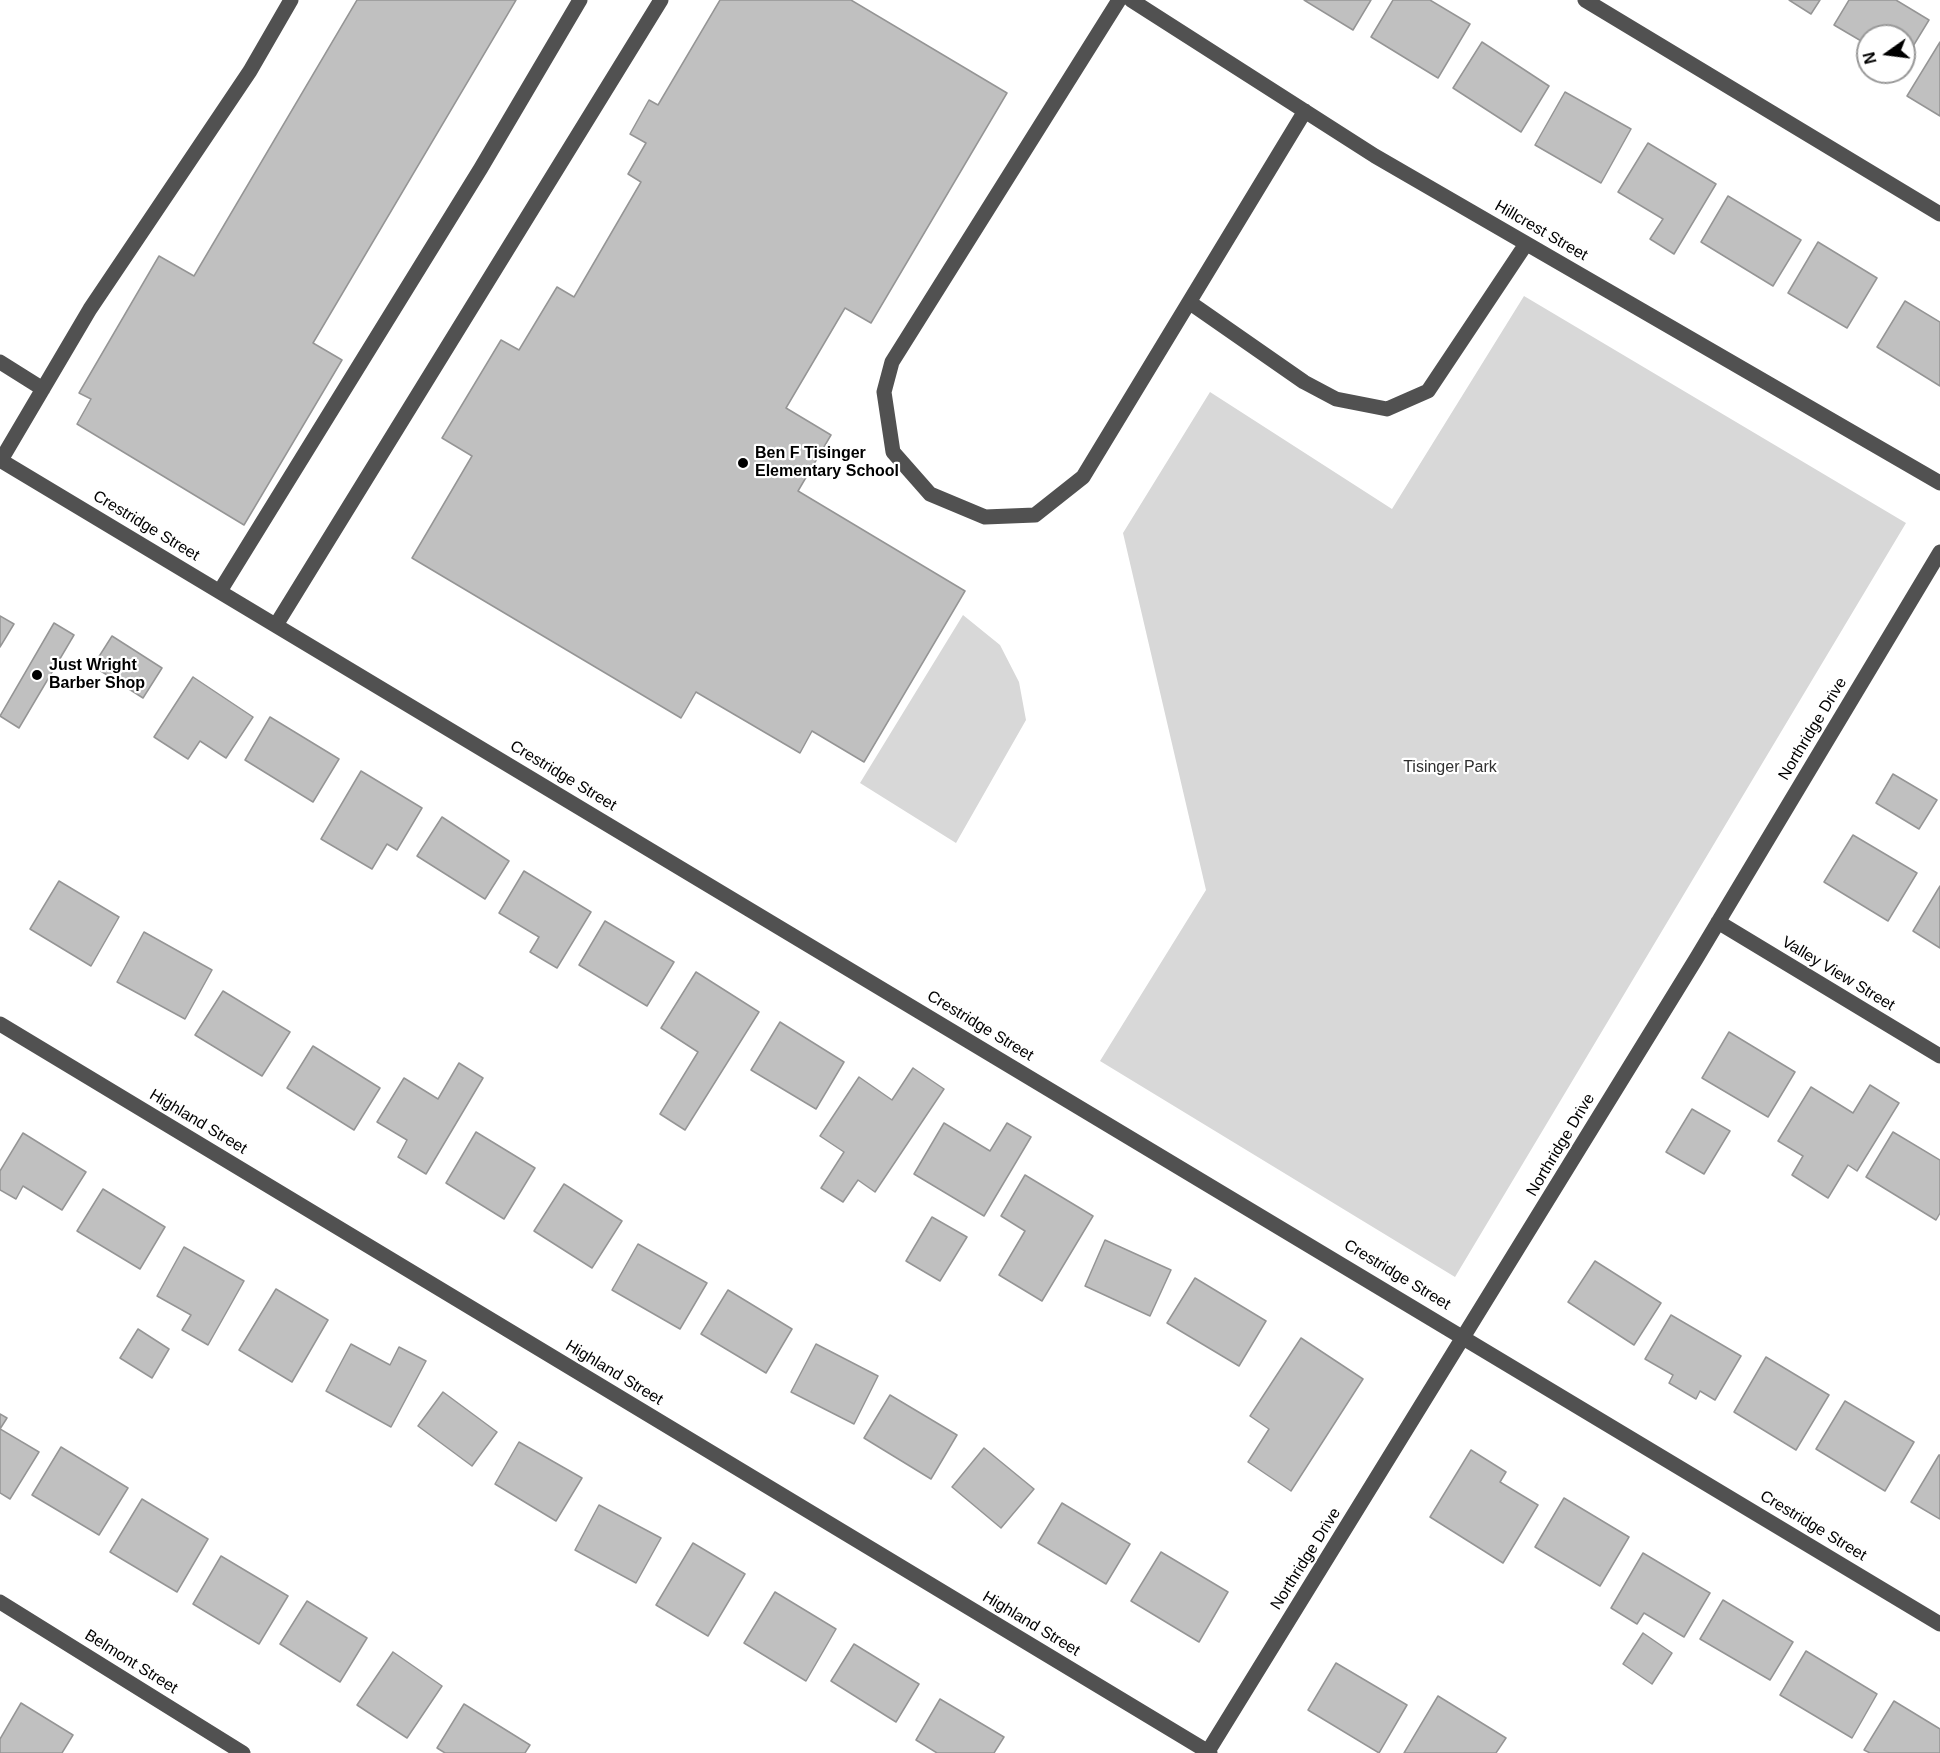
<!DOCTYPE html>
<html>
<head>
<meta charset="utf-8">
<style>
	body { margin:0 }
	#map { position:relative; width:1940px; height:1753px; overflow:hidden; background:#fff; font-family:Arial,sans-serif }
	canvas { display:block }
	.north { position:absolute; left:1856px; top:24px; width:60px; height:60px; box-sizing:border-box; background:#fff; border:2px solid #999; border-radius:50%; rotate:256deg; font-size:16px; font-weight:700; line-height:24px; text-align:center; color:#000 }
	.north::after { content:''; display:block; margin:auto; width:21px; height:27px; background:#000; clip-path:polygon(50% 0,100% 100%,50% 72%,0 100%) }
</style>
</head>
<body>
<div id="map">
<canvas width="1940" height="1753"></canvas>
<div class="north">N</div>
</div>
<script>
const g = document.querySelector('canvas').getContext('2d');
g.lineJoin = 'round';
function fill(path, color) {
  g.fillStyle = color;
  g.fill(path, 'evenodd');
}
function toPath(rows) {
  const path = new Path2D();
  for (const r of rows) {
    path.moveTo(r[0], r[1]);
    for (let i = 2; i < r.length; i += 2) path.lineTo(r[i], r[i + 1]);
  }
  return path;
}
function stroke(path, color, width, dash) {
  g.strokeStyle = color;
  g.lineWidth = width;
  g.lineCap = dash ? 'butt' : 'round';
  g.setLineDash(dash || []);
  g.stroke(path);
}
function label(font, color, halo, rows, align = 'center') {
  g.font = font + ' Arial,sans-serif';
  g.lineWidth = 4.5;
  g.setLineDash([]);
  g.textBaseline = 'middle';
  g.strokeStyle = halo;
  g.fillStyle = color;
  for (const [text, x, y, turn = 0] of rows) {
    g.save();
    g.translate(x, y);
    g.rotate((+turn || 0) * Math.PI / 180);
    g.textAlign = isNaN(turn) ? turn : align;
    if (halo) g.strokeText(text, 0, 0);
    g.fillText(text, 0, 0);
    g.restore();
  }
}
const green = toPath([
	[1524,296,1906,523,1455,1277,1100,1061,1206,890,1123,533,1210,392,1392,509],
	[963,615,1000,645,1019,682,1026,720,956,843,860,783]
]);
const building = toPath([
	[357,0,516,0,313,343,342,360,244,525,77,424,91,399,79,393,159,256,194,276,357,0],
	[720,0,851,0,1007,93,871,323,845,308,786,408,831,435,798,491,965,591,864,762,812,731,800,753,696,692,681,718,412,558,472,456,442,438,501,340,519,350,557,287,574,297,641,182,628,174,646,143,630,134,649,100,658,105,720,0],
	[1304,0,1371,0,1353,30,1304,0],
	[1393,0,1430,0,1470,24,1438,78,1371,37,1393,0],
	[1789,0,1820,0,1811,14,1789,0],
	[1849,0,1896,0,1929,20,1904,61,1904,36,1868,36,1868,45,1834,25,1849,0],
	[1482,42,1549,86,1521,132,1453,88,1482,42],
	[1940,42,1940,116,1907,96,1940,42],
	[1565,92,1631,129,1601,183,1535,145,1565,92],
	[1648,143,1716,184,1674,254,1650,239,1663,219,1618,192,1648,143],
	[1728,196,1801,240,1773,286,1701,242,1728,196],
	[1818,242,1877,278,1847,328,1788,293,1818,242],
	[1905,301,1940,322,1940,386,1877,347,1905,301],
	[0,616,14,624,0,647,0,616],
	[54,623,74,635,19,728,0,716,54,623],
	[112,636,162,668,143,698,93,666,112,636],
	[193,677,253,717,226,758,200,741,188,759,154,737,193,677],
	[270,717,339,759,313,802,245,760,270,717],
	[361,771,422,808,397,850,387,844,372,869,321,839,361,771],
	[1893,774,1937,800,1919,829,1876,803,1893,774],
	[442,817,509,861,485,899,417,856,442,817],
	[1853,835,1917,873,1888,921,1824,882,1853,835],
	[524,871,591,912,557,968,530,952,539,937,499,913,524,871],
	[59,881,119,917,91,966,30,929,59,881],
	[1940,886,1940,948,1913,931,1940,886],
	[605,921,674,962,647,1006,579,965,605,921],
	[144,932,212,970,185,1019,117,982,144,932],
	[696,972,759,1012,685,1130,660,1114,698,1052,661,1028,696,972],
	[223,991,290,1032,262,1076,195,1035,223,991],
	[780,1022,844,1062,816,1109,751,1070,780,1022],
	[1729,1032,1795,1072,1768,1117,1702,1078,1729,1032],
	[313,1046,380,1088,354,1130,287,1088,313,1046],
	[459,1063,483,1078,426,1174,398,1157,407,1140,377,1122,404,1078,438,1099,459,1063],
	[913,1068,944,1089,875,1192,858,1180,843,1202,821,1188,844,1152,820,1136,859,1077,892,1100,913,1068],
	[1870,1085,1899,1103,1857,1171,1848,1165,1828,1198,1792,1175,1803,1156,1778,1141,1811,1087,1853,1113,1870,1085],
	[1692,1109,1730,1131,1704,1174,1666,1152,1692,1109],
	[944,1123,990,1151,1007,1123,1031,1137,984,1216,914,1174,944,1123],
	[476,1132,535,1168,504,1219,446,1183,476,1132],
	[1893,1132,1940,1160,1940,1213,1936,1220,1866,1177,1893,1132],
	[23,1133,86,1172,62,1210,23,1186,16,1199,0,1190,0,1171,23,1133],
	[1025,1175,1093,1216,1042,1301,999,1275,1025,1231,1001,1216,1025,1175],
	[564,1184,622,1221,592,1268,534,1231,564,1184],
	[103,1189,165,1227,140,1269,77,1231,103,1189],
	[932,1217,967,1237,940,1281,906,1261,932,1217],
	[1105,1240,1171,1270,1150,1316,1085,1286,1105,1240],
	[638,1244,707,1283,680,1329,612,1290,638,1244],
	[184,1247,244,1281,208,1345,182,1330,191,1315,157,1296,184,1247],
	[1595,1261,1661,1303,1634,1345,1568,1302,1595,1261],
	[1195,1278,1266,1321,1239,1366,1167,1323,1195,1278],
	[276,1289,328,1320,292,1382,239,1350,276,1289],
	[728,1290,792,1329,766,1373,701,1334,728,1290],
	[1671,1315,1741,1356,1715,1400,1700,1391,1696,1399,1669,1383,1673,1375,1645,1359,1671,1315],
	[138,1329,169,1349,152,1378,120,1358,138,1329],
	[1301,1338,1363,1379,1291,1491,1248,1462,1269,1429,1250,1416,1301,1338],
	[351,1344,390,1365,399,1347,426,1361,391,1427,326,1391,351,1344],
	[816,1344,878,1376,854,1424,791,1392,816,1344],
	[1766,1357,1829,1395,1796,1450,1734,1412,1766,1357],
	[443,1392,497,1432,472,1466,418,1426,443,1392],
	[890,1395,957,1435,931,1479,864,1438,890,1395],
	[1845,1401,1914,1442,1885,1491,1816,1449,1845,1401],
	[0,1414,7,1418,0,1429,39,1452,10,1499,0,1493,0,1414],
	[519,1442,582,1478,556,1521,495,1484,519,1442],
	[61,1447,128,1488,99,1535,32,1495,61,1447],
	[984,1448,1034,1489,1001,1528,952,1487,984,1448],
	[1471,1450,1506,1472,1500,1482,1538,1505,1503,1563,1430,1517,1471,1450],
	[1939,1455,1940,1455,1940,1519,1911,1502,1939,1455],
	[1564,1498,1629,1537,1600,1586,1535,1547,1564,1498],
	[142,1499,208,1539,177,1592,110,1552,142,1499],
	[1062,1503,1130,1544,1106,1584,1038,1543,1062,1503],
	[599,1505,661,1538,636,1583,575,1550,599,1505],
	[693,1543,745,1574,708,1636,656,1605,693,1543],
	[1161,1552,1228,1592,1199,1642,1131,1601,1161,1552],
	[1643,1553,1710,1593,1684,1637,1644,1613,1637,1624,1611,1608,1643,1553],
	[221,1556,288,1596,259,1644,193,1604,221,1556],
	[775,1592,836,1629,806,1681,744,1643,775,1592],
	[1723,1600,1793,1642,1770,1680,1700,1639,1723,1600],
	[307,1601,367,1638,340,1682,280,1644,307,1601],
	[1643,1633,1672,1653,1652,1684,1623,1664,1643,1633],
	[854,1644,919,1684,896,1722,831,1681,854,1644],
	[1806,1651,1877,1694,1852,1738,1780,1695,1806,1651],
	[393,1652,442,1686,407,1738,357,1705,393,1652],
	[1336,1663,1407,1705,1379,1753,1308,1710,1336,1663],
	[1438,1696,1506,1738,1496,1753,1404,1753,1438,1696],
	[940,1699,1004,1737,994,1753,937,1753,916,1740,940,1699],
	[1894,1701,1940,1729,1940,1753,1870,1753,1864,1750,1894,1701],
	[21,1703,73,1735,62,1753,0,1753,0,1739,21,1703],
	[464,1704,530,1745,525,1753,445,1753,437,1748,464,1704]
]);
const minor = toPath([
	[1119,0,892,362,884,392,893,452,930,494,985,517,1035,515,1083,477,1305,111],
	[1131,0,1375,156,1940,483],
	[1585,0,1940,214],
	[1189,302,1304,382,1336,399,1387,409,1428,391,1526,244],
	[0,362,43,389],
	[0,460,1940,1624],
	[1,460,90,309,250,71,291,0],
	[220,591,481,168,580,0],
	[276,625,661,0],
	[1718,922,1940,1056],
	[0,1024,1210,1753],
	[0,1602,243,1753],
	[1207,1753,1696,959,1940,552]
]);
const markers = [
	[743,463,6,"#000"],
	[37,675,6,"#000"]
];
const streetNames = [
	["Hillcrest Street",1541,231,30],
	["Crestridge Street",146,526,31],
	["Northridge Drive",1813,729,-59],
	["Crestridge Street",563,776,31],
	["Valley View Street",1838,974,31],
	["Crestridge Street",980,1026,31],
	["Highland Street",198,1122,31],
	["Northridge Drive",1561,1145,-59],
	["Crestridge Street",1397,1275,31],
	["Highland Street",614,1373,31],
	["Crestridge Street",1813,1526,31],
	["Northridge Drive",1306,1559,-58],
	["Highland Street",1031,1624,31],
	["Belmont Street",131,1662,32]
];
const poiNames = [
	["Ben F Tisinger",755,454],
	["Elementary School",755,472],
	["Just Wright",49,666],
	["Barber Shop",49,684]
];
const parkNames = [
	["Tisinger Park",1450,768]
];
fill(green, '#d8d8d8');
fill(building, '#c0c0c0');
stroke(building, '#959595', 1.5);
stroke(minor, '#515151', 15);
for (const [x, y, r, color] of markers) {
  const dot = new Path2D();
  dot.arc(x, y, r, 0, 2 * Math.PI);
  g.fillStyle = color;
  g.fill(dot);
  stroke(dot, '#fff', 2);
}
label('16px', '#000', '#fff', streetNames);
label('bold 16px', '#000', '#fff', poiNames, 'left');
label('16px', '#2f2f2f', '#fff', parkNames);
</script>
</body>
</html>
